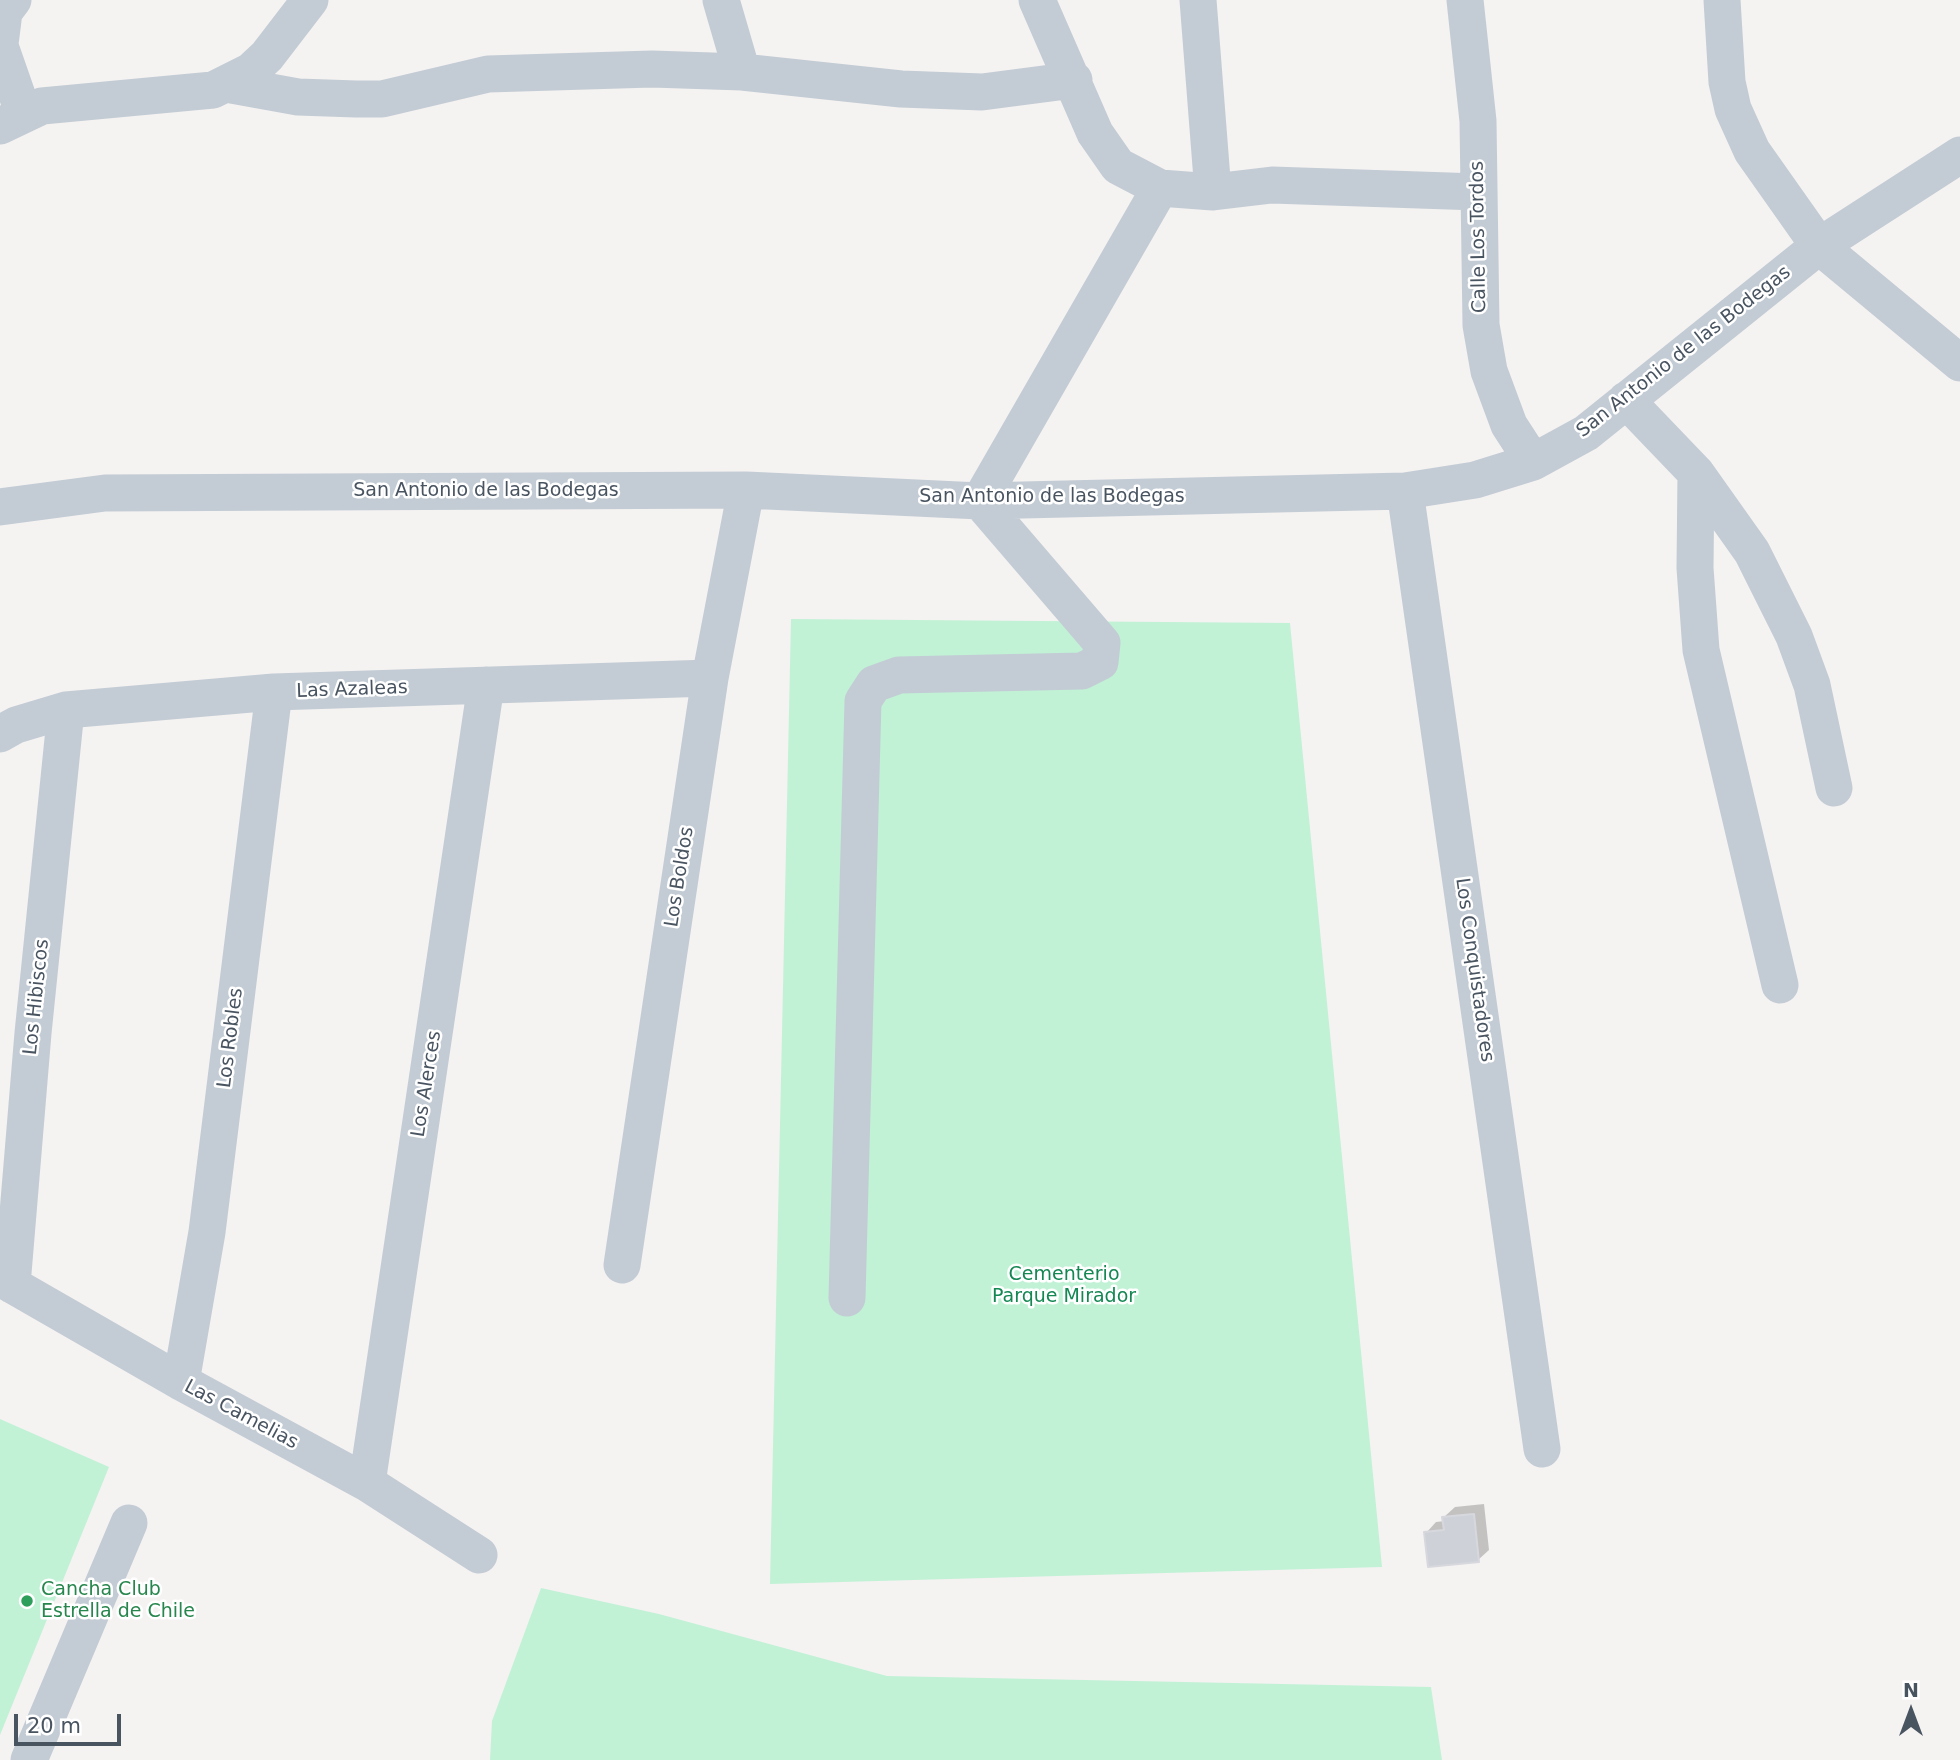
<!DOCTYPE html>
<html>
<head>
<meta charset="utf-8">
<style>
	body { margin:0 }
	#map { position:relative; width:1960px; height:1760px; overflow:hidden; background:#f5f2f2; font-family:"DejaVu Sans",sans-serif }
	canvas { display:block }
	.north { position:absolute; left:1876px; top:1676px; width:70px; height:70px; -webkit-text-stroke:5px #fff; paint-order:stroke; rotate:0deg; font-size:19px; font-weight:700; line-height:28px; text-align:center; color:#495461 }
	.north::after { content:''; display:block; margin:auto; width:24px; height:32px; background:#495461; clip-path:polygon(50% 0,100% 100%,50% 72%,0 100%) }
	.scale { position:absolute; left:14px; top:1714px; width:107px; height:32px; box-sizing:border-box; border:4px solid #495461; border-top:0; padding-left:9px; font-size:21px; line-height:24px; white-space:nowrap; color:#495461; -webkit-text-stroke:5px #fff; paint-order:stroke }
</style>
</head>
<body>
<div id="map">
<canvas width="1960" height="1760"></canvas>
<div class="north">N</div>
<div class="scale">20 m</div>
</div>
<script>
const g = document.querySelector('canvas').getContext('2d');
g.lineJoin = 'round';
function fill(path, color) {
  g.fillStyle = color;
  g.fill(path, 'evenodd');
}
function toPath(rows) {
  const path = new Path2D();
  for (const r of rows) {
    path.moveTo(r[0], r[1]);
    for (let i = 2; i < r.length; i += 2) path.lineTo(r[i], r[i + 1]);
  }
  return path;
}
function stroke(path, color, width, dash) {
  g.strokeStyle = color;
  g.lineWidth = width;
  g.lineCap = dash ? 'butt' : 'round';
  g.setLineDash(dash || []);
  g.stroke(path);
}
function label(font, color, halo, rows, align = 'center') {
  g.font = font + ' "DejaVu Sans",sans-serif';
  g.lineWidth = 5;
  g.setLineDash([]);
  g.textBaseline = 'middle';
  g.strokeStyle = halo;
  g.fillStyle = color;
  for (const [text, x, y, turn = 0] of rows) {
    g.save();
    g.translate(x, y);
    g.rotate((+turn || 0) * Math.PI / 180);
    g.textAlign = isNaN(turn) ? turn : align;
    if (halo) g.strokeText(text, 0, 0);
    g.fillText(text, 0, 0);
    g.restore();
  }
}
const green = toPath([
	[791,619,1290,623,1382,1567,770,1584],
	[0,1419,109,1467,0,1735],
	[541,1588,659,1614,887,1676,1431,1687,1442,1760,490,1760,492,1721]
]);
const shadow = toPath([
	[1484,1504,1489,1550,1478,1560,1426,1533,1436,1522,1445,1521,1444,1517,1455,1507]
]);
const building = toPath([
	[1474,1514,1479,1562,1428,1567,1424,1532,1444,1530,1442,1517,1474,1514]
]);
const minor = toPath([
	[721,0,742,72],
	[1037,0,1095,133,1118,166,1160,188,1213,192,1272,185,1478,192],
	[1198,0,1213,192],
	[1465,0,1478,121,1481,325,1489,371,1509,425,1533,462],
	[1722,0,1727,82,1733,109,1752,151,1819,246,1960,363],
	[0,44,4,12,13,0],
	[0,46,23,112],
	[226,84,298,97,356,99,382,99,488,74,652,69,742,72,901,89,982,92,1074,80],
	[0,126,42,106,213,90,251,71,267,56,310,0],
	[1626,400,1696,473,1752,552,1794,636,1812,685,1834,788],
	[1696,473,1695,568,1701,650,1780,985],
	[1405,491,1542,1449],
	[0,507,105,493,746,490,980,501,1405,491,1475,480,1533,462,1586,433,1819,246,1960,155],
	[0,734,16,725,66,710,274,692,710,678],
	[622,1265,710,678,746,490],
	[0,1278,181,1382,367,1483,479,1555],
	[12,1285,33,1033,66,710],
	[847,1298,863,701,874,684,899,675,1082,671,1100,662,1102,643,980,501,1160,188],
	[181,1382,207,1232,274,692],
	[367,1483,486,685],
	[29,1760,129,1523]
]);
const markers = [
	[27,1601,7,"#2e9e5b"]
];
const streetNames = [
	["Calle Los Tordos",1479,237,-91],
	["San Antonio de las Bodegas",1684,352,-38],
	["San Antonio de las Bodegas",486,491],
	["San Antonio de las Bodegas",1052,497],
	["Las Azaleas",352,690,-2],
	["Los Boldos",680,877,-81],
	["Los Conquistadores",1474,970,82],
	["Los Hibiscos",37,997,-84],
	["Los Robles",231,1038,-83],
	["Los Alerces",427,1084,-81],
	["Las Camelias",241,1415,28]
];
const parkNames = [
	["Cementerio",1064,1275],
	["Parque Mirador",1064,1297]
];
const leisureNames = [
	["Cancha Club",41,1590],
	["Estrella de Chile",41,1612]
];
fill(green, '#c1f2d6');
fill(shadow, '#0003');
fill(building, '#ced1d7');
stroke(building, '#d6d8de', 2);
stroke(minor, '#c3ccd4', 37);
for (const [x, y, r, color] of markers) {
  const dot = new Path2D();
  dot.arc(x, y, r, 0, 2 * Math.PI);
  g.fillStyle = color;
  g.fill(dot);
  stroke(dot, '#fff', 2.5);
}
label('19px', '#495461', '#fff', streetNames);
label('19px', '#148753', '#fff', parkNames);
label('19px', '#27864d', '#fff', leisureNames, 'left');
</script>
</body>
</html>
